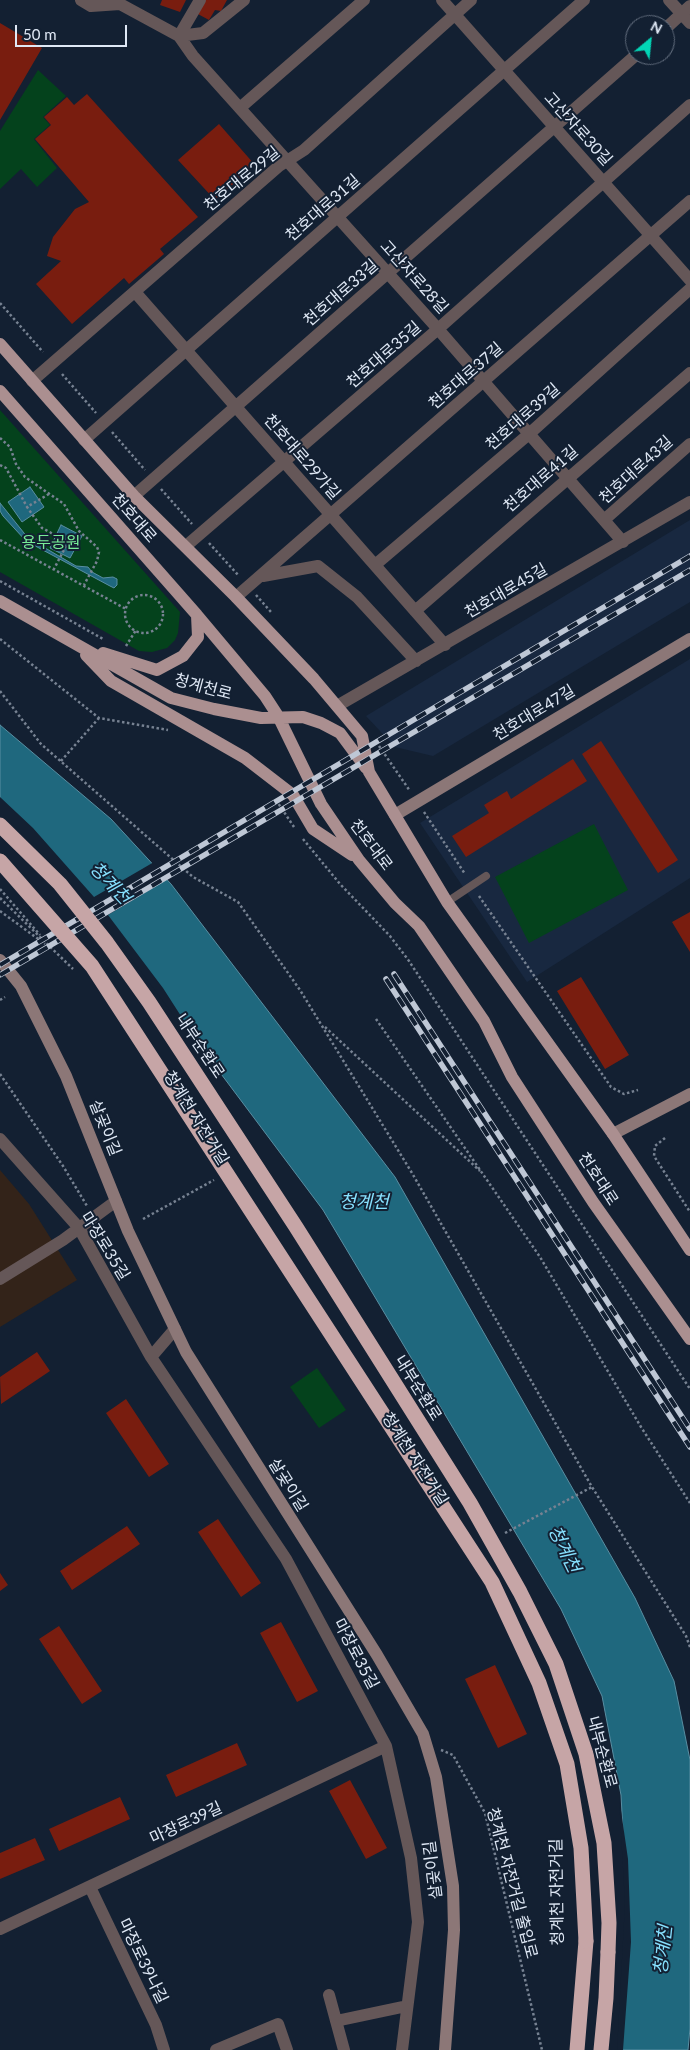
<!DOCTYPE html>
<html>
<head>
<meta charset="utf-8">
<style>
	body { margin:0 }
	#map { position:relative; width:690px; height:2050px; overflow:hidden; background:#132032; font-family:Lato,sans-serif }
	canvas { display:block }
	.north { position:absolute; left:625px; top:15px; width:50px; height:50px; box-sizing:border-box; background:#132032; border:1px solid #657080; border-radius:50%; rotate:28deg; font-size:14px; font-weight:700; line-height:20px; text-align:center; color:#dfe8f5 }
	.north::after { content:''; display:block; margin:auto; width:18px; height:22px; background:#02d5b6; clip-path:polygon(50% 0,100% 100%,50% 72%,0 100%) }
	.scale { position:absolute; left:15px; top:25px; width:112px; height:22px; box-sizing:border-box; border:2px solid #dfe8f5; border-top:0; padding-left:6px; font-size:15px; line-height:18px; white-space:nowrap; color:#dfe8f5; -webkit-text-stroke:4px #132032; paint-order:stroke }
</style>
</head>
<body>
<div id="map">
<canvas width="690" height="2050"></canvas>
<div class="north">N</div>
<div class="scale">50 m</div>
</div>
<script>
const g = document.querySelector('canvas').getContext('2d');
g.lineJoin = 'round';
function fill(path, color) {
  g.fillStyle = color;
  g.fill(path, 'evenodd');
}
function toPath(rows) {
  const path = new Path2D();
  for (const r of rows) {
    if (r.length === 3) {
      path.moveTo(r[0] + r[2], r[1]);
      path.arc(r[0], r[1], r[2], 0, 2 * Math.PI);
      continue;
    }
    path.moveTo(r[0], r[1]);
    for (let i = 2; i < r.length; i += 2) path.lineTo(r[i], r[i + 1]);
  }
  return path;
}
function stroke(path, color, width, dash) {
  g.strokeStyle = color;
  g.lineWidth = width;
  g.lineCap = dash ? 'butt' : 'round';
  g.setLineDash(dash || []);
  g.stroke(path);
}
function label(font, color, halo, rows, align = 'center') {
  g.font = font + ' Lato,"Noto Sans KR",sans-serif';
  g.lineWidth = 4;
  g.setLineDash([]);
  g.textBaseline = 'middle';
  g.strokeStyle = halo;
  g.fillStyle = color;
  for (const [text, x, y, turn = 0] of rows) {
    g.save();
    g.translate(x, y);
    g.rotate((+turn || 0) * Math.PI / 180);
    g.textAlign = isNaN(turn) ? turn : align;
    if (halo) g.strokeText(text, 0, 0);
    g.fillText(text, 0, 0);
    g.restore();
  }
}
const commercial = toPath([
	[0,1170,29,1204,77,1280,0,1327]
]);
const built = toPath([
	[690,520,690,602,433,756,395,747,366,716],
	[690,659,690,878,527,982,420,823]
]);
const green = toPath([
	[38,70,66,96,43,117,50,125,34,139,57,168,37,187,21,169,0,189,0,131],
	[0,410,180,612,178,633,175,640,167,648,152,652,139,651,0,572],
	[594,824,628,890,529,943,495,877],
	[317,1368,346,1410,319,1428,290,1387]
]);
const water = toPath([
	[30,487,44,507,22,522,8,502,30,487],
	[0,503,28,538,76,566,88,567,92,572,103,578,113,577,117,579,117,585,114,588,110,586,26,541,3,516,0,511,0,503],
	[61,525,82,536,70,558,50,548,61,525],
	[0,725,111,819,171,884,395,1177,635,1598,674,1681,690,1760,690,2028,688,2050,619,2050,627,1904,621,1795,602,1696,561,1609,323,1210,90,899,0,813,0,725]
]);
const pier = toPath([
	[0,797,33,828,94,897,154,862,169,878,108,915,163,988,222,1080,88,901,0,816],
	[619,1797,628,1859,631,1942,623,2050,617,2050,625,1904]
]);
const building = toPath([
	[162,0,186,0,180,12,160,5],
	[203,0,227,0,221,11,215,10,209,20,196,13],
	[0,23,42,48,0,120],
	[87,94,198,217,160,249,164,254,129,284,124,278,72,324,36,284,61,261,47,256,53,237,75,209,89,202,35,139,51,125,44,117,67,97,74,105],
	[219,124,255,165,215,200,178,160],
	[601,741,678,860,658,873,582,754],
	[573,759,587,781,466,857,452,836,489,813,484,805,507,791,511,799],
	[690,912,690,952,672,922],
	[581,977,629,1055,605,1069,557,991],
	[37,1352,50,1371,1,1404,0,1377],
	[126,1399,169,1464,149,1477,106,1413],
	[218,1519,261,1583,241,1597,198,1532],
	[127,1526,140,1544,72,1590,60,1571],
	[0,1573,8,1585,0,1591],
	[281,1622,318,1691,297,1702,260,1633],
	[59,1626,102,1691,82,1704,39,1639],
	[495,1665,527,1734,498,1748,465,1679],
	[237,1743,247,1765,176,1797,166,1775],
	[350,1780,387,1848,366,1859,329,1791],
	[120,1797,130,1819,59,1851,49,1829],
	[35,1838,45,1860,0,1879,0,1853]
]);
const path = toPath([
	[0,303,43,352],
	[62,374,96,413],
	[112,432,145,470],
	[0,438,10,447,16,464,25,477,64,504,79,531,97,547,99,552,97,561,84,585],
	[0,465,6,468,27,507],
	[161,489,192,524],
	[49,494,27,507,42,528,68,542,54,569],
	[0,540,126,609],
	[209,543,239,576],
	[0,581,103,639],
	[256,595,271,612],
	[144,614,19],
	[0,639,99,718,168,730],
	[126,646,136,630],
	[0,691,41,744,193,877,238,902,300,990,412,1173,592,1487,686,1636,690,1647],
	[379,746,410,791],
	[61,761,99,718],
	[276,800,294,827],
	[424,812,465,874],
	[303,839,340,884,390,936,409,961,690,1389],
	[0,889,40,935],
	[479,896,611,1087,624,1094,638,1090],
	[0,898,73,969],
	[0,911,45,944],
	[0,1000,5,997],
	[376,1019,540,1257,641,1427,690,1503],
	[325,1027,480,1171],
	[0,1074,63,1166,87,1206],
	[665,1138,655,1146,654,1156,690,1212],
	[143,1219,214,1180],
	[505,1533,592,1487],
	[441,1750,453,1755,485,1813,542,2050]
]);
const lane = toPath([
	[447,902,486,876]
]);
const street = toPath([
	[81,0,91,6,120,4],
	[117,0,120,4,179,36,193,56,438,329,623,542],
	[442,0,690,280],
	[669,0,690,23],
	[665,29,690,6],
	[179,36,203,33,244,0],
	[179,36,200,0],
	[241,107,364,0],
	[135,292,445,645],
	[32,381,279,166,304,150,471,0],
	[84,440,584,0],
	[134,496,636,55],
	[604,520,690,444],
	[186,546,438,329,690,105],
	[375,565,529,434,690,289],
	[263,576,318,566,357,597,416,661],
	[236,597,690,201],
	[415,611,690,373],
	[337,706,690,502],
	[0,1139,79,1228,151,1357,286,1559,386,1746,411,1858,418,1922,402,2050],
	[0,1279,63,1240,116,1201],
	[151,1357,175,1329],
	[90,1887,156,2025,164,2050],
	[0,1929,386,1746],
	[329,1995,344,2050],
	[336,2021,407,2006],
	[216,2050,278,2024,287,2050]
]);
const secondary = toPath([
	[395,815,690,639],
	[0,960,21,986,66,1076,128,1231,186,1352,377,1655,423,1734,436,1777,453,1886,454,1930,445,2050],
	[613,1134,690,1094]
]);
const primary = toPath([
	[0,344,134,496,236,597,314,679,362,736,369,772,447,902,613,1134,690,1250],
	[0,391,197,615,265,696,278,716,321,804,359,860,395,903,419,926,484,1021,512,1077,593,1202,690,1339],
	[0,601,171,698,214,709,261,718,303,717,321,723,340,733,366,768],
	[103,653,157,670,183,656,198,637,197,615],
	[86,655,111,681,245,758,293,795,313,829,352,855]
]);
const highway = toPath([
	[577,2050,586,1941],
	[601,2050,606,1998,608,1952]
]);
const rail = toPath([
	[0,965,690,556],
	[394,974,690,1429],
	[0,975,690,570],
	[386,979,690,1447]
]);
const highwayBridge = toPath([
	[0,825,60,884,107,943,149,1002,296,1227,470,1503,520,1592,556,1664,586,1754,604,1843,609,1923,608,1952],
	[0,861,92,966,492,1582,539,1683,567,1764,581,1848,586,1941]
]);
const streetNames = [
	["고산자로30길",578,129,48],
	["천호대로29길",242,179,-39],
	["천호대로31길",323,208,-41],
	["고산자로28길",414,277,48],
	["천호대로33길",341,293,-41],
	["천호대로35길",384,355,-41],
	["천호대로37길",466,376,-41],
	["천호대로39길",523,417,-41],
	["천호대로29가길",302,457,49],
	["천호대로43길",636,470,-42],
	["천호대로41길",541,479,-41],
	["천호대로",134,518,49],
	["천호대로45길",506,591,-30],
	["청계천로",203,687,15],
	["천호대로47길",534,713,-31],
	["천호대로",371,845,53],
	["내부순환로",200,1046,56],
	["청계천 자전거길",196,1118,58],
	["살곶이길",105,1128,68],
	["천호대로",598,1179,57],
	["마장로35길",105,1246,58],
	["내부순환로",418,1388,58],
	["청계천 자전거길",415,1459,57],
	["살곶이길",288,1485,58],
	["마장로35길",356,1654,62],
	["내부순환로",602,1752,75],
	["마장로39길",186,1823,-25],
	["살곶이길",433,1870,-97],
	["청계천 자전거길 출입로",512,1883,75],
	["청계천 자전거길",557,1892,-91],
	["마장로39나길",143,1961,64]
];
const parkNames = [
	["용두공원",51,543]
];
const waterNames = [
	["청계천",110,883,47],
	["청계천",364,1202],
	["청계천",564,1549,64],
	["청계천",663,1950,-84]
];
fill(commercial, '#332319');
fill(built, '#182840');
fill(green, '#04421c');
fill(water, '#1f687e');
stroke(water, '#598ea2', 1);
fill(pier, '#132032');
fill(building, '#791d0f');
stroke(path, '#778292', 2.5, [2.5, 2.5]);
stroke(lane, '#655758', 8);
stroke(street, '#655758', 12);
stroke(secondary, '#8c7777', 12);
stroke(primary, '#ab8f90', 12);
stroke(highway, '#c6a5a6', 15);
stroke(rail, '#bec7d5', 5.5);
stroke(rail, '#132032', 4, [11]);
stroke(highwayBridge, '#c6a5a6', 15);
label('16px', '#dfe8f5', '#132032', streetNames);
label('16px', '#77ec97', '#132032', parkNames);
label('italic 18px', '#87e1ff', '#132032', waterNames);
</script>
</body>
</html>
